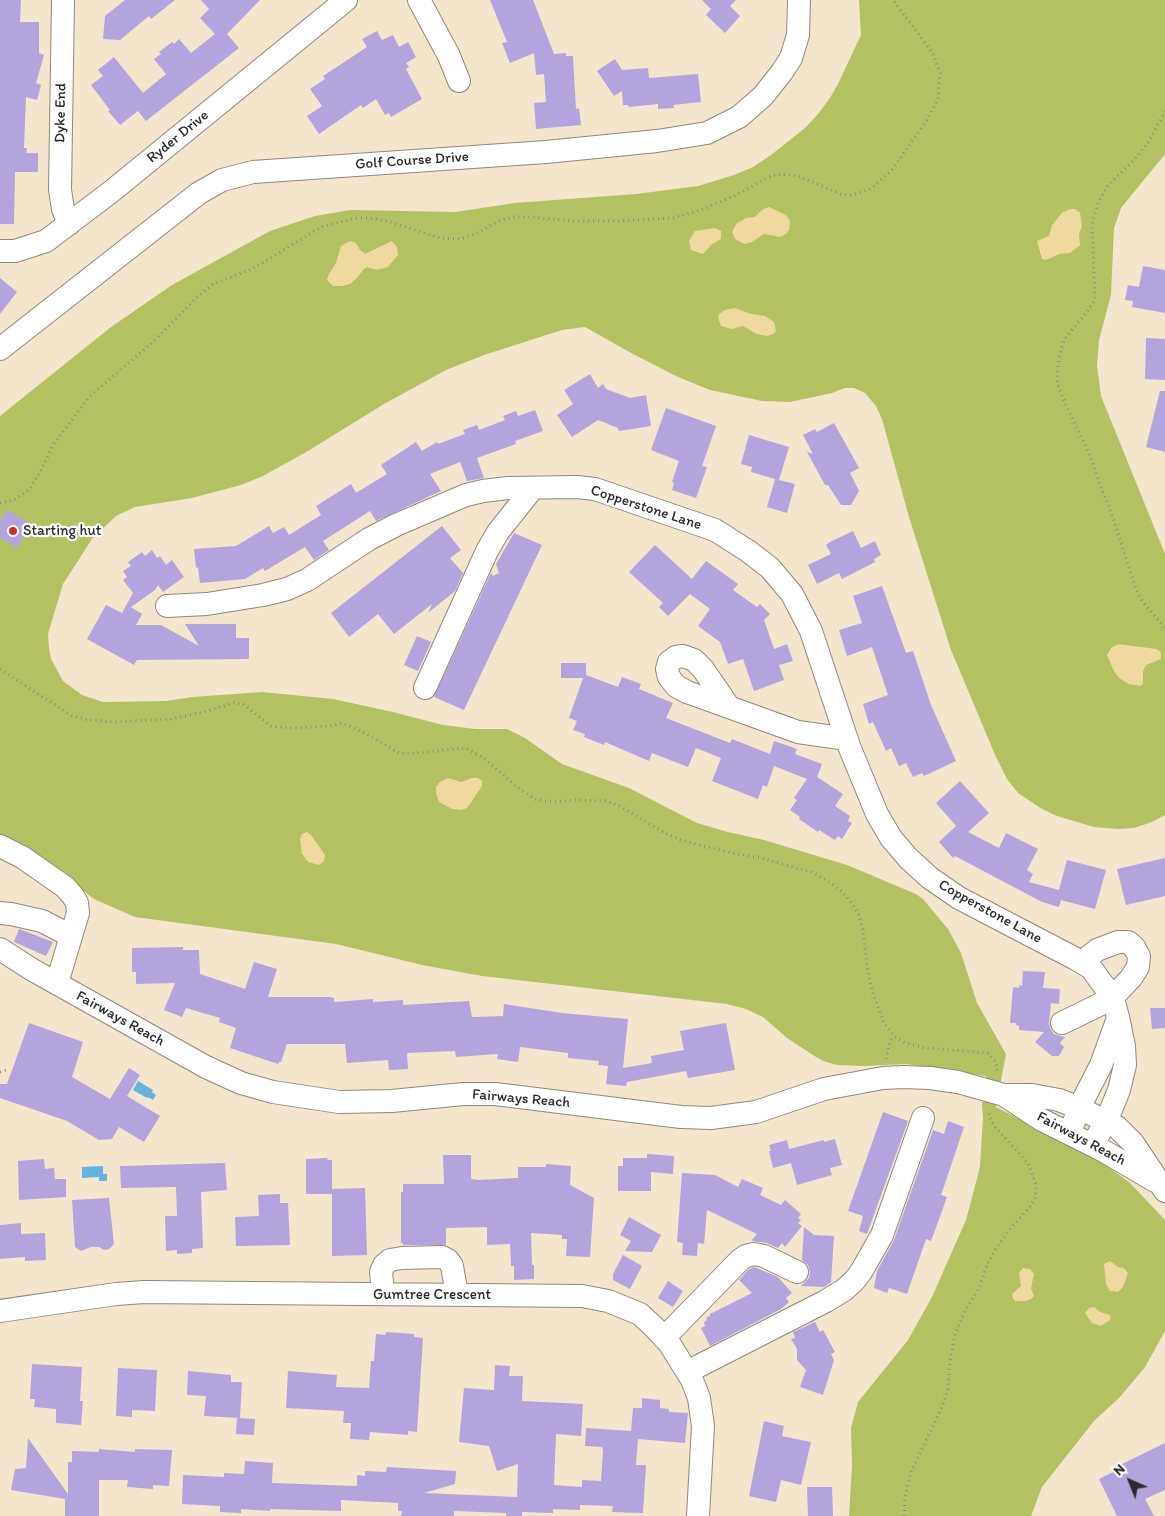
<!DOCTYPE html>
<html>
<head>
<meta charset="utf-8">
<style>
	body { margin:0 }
	#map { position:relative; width:1165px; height:1516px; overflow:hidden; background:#f4e5cd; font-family:Itim,sans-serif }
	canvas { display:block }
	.north { position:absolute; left:1105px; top:1456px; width:50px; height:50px; -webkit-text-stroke:4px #fff; paint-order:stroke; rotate:316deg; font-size:14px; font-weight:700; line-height:20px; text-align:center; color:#2b2b2b }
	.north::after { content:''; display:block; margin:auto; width:18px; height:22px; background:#2b2b2b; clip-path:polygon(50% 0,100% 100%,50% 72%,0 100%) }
</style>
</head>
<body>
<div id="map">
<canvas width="1165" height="1516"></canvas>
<div class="north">N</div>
</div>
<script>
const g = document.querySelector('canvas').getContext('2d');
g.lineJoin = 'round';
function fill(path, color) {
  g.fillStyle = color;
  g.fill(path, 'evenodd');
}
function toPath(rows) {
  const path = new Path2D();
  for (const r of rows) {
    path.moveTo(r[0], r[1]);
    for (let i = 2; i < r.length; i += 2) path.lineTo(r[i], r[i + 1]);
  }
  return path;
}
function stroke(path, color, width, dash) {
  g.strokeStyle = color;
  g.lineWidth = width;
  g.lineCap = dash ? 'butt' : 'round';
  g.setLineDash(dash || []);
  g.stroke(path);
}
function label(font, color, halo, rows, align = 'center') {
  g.font = font + ' Itim,sans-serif';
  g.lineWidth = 4.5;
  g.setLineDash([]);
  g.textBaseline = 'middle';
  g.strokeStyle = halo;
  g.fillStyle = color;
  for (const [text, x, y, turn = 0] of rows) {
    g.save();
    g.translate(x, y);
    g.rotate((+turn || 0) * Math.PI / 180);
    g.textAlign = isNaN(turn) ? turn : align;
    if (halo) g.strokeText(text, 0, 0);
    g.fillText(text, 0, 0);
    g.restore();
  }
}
const green = toPath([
	[859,0,1165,0,1165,154,1121,208,1114,228,1111,295,1099,340,1097,366,1101,396,1165,554,1165,815,1152,822,1134,828,1118,829,1094,827,1057,816,1042,809,1018,793,1007,779,996,757,951,650,909,517,882,419,876,406,865,393,854,388,845,388,832,393,790,402,762,401,710,390,678,377,633,354,585,327,562,330,484,355,446,370,384,404,308,451,263,476,241,485,192,498,135,507,116,516,92,539,63,584,48,634,49,648,51,659,63,681,82,695,103,702,166,701,193,697,262,692,333,699,393,712,443,725,475,729,507,729,525,738,562,764,629,788,697,823,728,832,764,840,847,865,916,894,923,899,948,929,961,953,977,1003,1006,1054,996,1107,1100,1161,1130,1183,1165,1220,1165,1331,1145,1367,1120,1397,1094,1421,1042,1487,1031,1516,849,1516,852,1466,851,1428,858,1402,908,1340,932,1297,966,1220,980,1167,983,1118,982,1106,986,1076,906,1064,862,1066,837,1065,823,1061,813,1055,787,1038,763,1017,746,1009,727,1004,482,976,422,965,336,944,135,917,94,899,75,884,0,835,0,416,111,327,172,285,270,231,315,216,350,210,455,212,515,203,636,194,698,186,734,175,753,167,771,155,805,128,818,114,830,98,838,84,861,35]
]);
const sand = toPath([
	[769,207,786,215,789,219,790,223,789,230,786,234,780,237,764,234,752,242,745,244,735,239,732,232,737,223,746,218,755,217,763,209],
	[1070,209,1075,209,1080,213,1082,226,1079,234,1080,245,1070,253,1059,254,1046,260,1042,259,1037,241,1049,236,1052,225,1062,213],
	[715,228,721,231,721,239,711,245,703,254,691,250,689,241,695,231],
	[350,241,356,243,360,250,365,254,392,241,397,247,398,255,388,267,377,270,367,267,363,270,356,279,350,284,342,286,333,286,327,280,329,274,336,263,341,246],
	[735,308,751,314,765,316,774,322,776,331,773,334,767,336,757,334,743,326,732,329,721,326,718,318,719,314,725,310],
	[1118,644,1156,649,1161,652,1161,659,1146,665,1143,671,1143,683,1141,686,1129,684,1119,678,1114,671,1107,655,1111,648],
	[448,778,461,782,472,778,478,778,482,781,482,786,467,808,462,810,452,809,439,802,436,793,436,787,440,782],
	[307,832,311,835,325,855,324,861,319,865,308,862,302,854,300,839,302,834],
	[1110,1261,1118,1267,1124,1268,1128,1273,1123,1287,1118,1292,1110,1291,1106,1284,1104,1264],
	[1023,1268,1030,1269,1034,1274,1031,1288,1034,1296,1031,1299,1026,1301,1015,1301,1013,1298,1012,1294,1021,1286,1019,1273],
	[1094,1307,1100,1312,1110,1315,1111,1319,1101,1326,1092,1323,1085,1313,1089,1308]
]);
const water = toPath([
	[138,1081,153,1090,152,1092,156,1095,153,1100,148,1097,147,1098,133,1090],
	[103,1166,103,1174,107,1174,107,1181,99,1181,99,1177,82,1178,82,1167]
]);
const building = toPath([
	[0,0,21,0,20,22,39,22,39,53,44,55,36,83,41,85,37,100,26,97,24,148,27,148,26,153,38,153,38,172,15,172,14,224,0,224],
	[125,0,175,0,151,19,149,16,120,40,103,39,105,16],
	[201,0,260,0,227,34,239,48,146,121,138,111,120,125,108,111,110,110,91,85,103,76,98,70,114,57,143,93,166,74,154,59,161,54,159,52,172,42,174,44,179,39,191,53,215,34,200,18,209,9],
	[490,0,533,0,554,54,566,53,566,56,573,56,576,109,579,108,581,125,536,129,534,103,546,102,544,74,536,75,534,53,510,63,502,43,507,42],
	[702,0,736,0,730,6,740,16,725,33,706,15,711,9],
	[377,31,382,40,393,35,399,47,408,42,416,57,406,63,409,67,406,69,422,99,391,117,389,113,385,115,376,99,363,108,361,105,319,134,307,116,322,106,310,89,325,79,323,76,367,47,362,39],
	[615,59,622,70,648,68,649,78,698,74,701,102,673,105,674,108,658,109,658,104,629,107,628,105,623,105,622,91,614,96,597,71],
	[1143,266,1165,270,1165,313,1132,307,1133,301,1125,300,1128,285,1139,287],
	[0,278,17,292,0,314],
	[1146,338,1165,339,1165,380,1145,379],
	[590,374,598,388,603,384,606,389,630,398,646,395,651,426,619,431,618,428,598,420,572,437,557,415,573,404,564,390],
	[1160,391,1165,391,1165,452,1146,447],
	[666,408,716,426,702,466,707,467,696,498,672,490,674,483,672,482,679,461,651,450],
	[535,410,543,431,515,441,516,444,477,458,484,478,467,481,460,462,430,474,441,491,376,521,370,511,323,541,329,550,314,560,305,547,265,571,263,568,245,579,200,583,198,567,196,568,194,549,236,546,269,526,273,533,284,527,289,535,321,515,316,506,351,484,356,493,387,474,381,465,416,442,422,451,437,442,438,444,465,434,463,430,477,425,479,430,505,420,503,416,516,411,518,416],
	[834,423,859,468,850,473,859,491,851,505,841,505,828,485,825,485,807,452,813,454,803,435,815,429,817,432],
	[749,435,789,447,779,480,795,484,787,513,767,507,775,479,751,472,752,467,741,464],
	[7,510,31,524,17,548,0,538,0,521],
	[442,526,461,550,450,558,463,573,455,591,428,613,432,604,394,634,378,614,349,637,331,613],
	[853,531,861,548,875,541,881,555,874,559,875,562,842,579,839,573,817,584,808,565,831,554,826,545,830,542],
	[514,533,542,545,464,710,434,697,491,573,493,576,499,573,496,564],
	[655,545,692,579,706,561,738,584,733,590,757,607,760,604,770,614,764,620,774,649,787,644,793,661,779,665,784,680,754,691,743,659,728,664,720,642,698,626,710,609,690,594,668,616,659,607,663,603,629,572],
	[152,550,157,558,160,556,166,565,172,560,184,577,163,592,158,585,155,590,131,607,142,614,136,625,161,625,199,646,185,624,236,624,236,638,249,638,249,659,137,660,134,665,87,639,106,605,122,613,133,593,123,580,127,577,123,571,131,566,128,562,142,552,145,556],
	[882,586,906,653,913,651,931,705,956,761,924,776,922,773,913,777,906,763,899,766,891,748,886,751,873,722,869,724,863,704,888,695,872,647,847,656,839,630,862,623,853,596],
	[417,636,431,642,418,671,404,665],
	[561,663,586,663,586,675,618,687,622,677,641,684,639,689,673,703,666,718,730,743,732,739,770,754,774,741,797,749,795,754,822,764,817,777,843,794,835,806,850,816,848,821,852,823,842,839,838,836,835,840,819,830,818,832,799,819,800,817,790,810,797,800,794,798,807,779,774,766,767,787,763,785,758,799,712,781,721,758,696,748,688,767,652,753,649,761,605,742,604,745,584,737,585,734,573,730,577,721,569,718,583,678,561,678],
	[960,781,989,813,968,832,999,848,1006,833,1038,849,1027,870,1033,874,1029,882,1059,890,1067,860,1106,870,1095,909,1061,900,1059,907,1042,902,955,856,953,858,939,842,956,826,957,827,936,803],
	[1165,858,1165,896,1126,905,1117,869],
	[19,929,53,942,46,956,14,942],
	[183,947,183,950,199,950,200,974,245,989,254,962,277,969,268,997,330,997,334,998,334,1002,373,999,373,1002,403,1000,403,1005,469,1001,472,1017,503,1016,504,1004,562,1013,628,1019,623,1068,652,1063,651,1056,684,1050,680,1031,726,1023,735,1070,688,1078,686,1071,627,1082,626,1086,606,1084,608,1066,598,1065,599,1061,568,1058,568,1053,520,1047,518,1062,497,1059,498,1054,456,1057,455,1051,407,1053,408,1069,389,1070,388,1060,347,1063,345,1044,287,1044,281,1062,279,1062,278,1064,230,1048,236,1028,219,1022,220,1018,186,1008,182,1017,164,1010,175,983,136,984,136,972,132,972,132,948],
	[1023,971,1045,972,1043,988,1060,989,1059,1004,1051,1003,1049,1023,1050,1028,1054,1034,1065,1037,1060,1043,1064,1047,1059,1056,1052,1056,1035,1042,1044,1032,1019,1030,1019,1026,1016,1025,1016,1023,1010,1023,1013,987,1019,988,1019,985,1022,986],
	[1150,1008,1165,1008,1165,1028,1152,1029],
	[29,1023,83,1042,72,1077,110,1099,129,1068,140,1075,127,1096,160,1116,144,1142,119,1127,112,1139,99,1140,67,1121,0,1098,0,1084,7,1084],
	[883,1112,908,1121,867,1234,859,1231,863,1216,848,1211],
	[948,1121,964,1127,941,1195,947,1197,931,1241,926,1239,907,1294,889,1288,887,1293,874,1288,877,1271,894,1240,933,1130,944,1134],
	[835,1139,842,1165,830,1168,832,1175,797,1185,791,1163,773,1168,769,1151,771,1151,769,1145,787,1140,789,1149,824,1140,824,1142],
	[647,1154,674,1156,673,1174,651,1172,651,1191,618,1191,618,1166,623,1166,623,1158,647,1158],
	[443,1155,471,1155,471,1179,478,1180,518,1178,518,1167,546,1167,546,1164,571,1166,570,1185,594,1198,590,1257,566,1256,567,1239,562,1239,562,1235,531,1233,532,1265,534,1265,534,1279,514,1280,514,1266,511,1266,510,1244,487,1245,487,1227,446,1228,446,1245,403,1245,403,1243,401,1243,401,1192,403,1192,403,1184,444,1184],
	[328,1158,327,1160,332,1160,332,1189,365,1188,367,1255,332,1256,332,1194,306,1194,306,1159],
	[44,1159,45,1169,54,1168,55,1179,66,1179,66,1197,19,1200,18,1161],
	[225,1163,227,1190,201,1192,203,1248,192,1249,192,1253,177,1254,177,1250,166,1251,165,1216,177,1216,176,1187,121,1188,120,1166],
	[682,1173,715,1175,738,1187,742,1179,763,1188,760,1195,781,1205,785,1200,801,1214,798,1218,801,1220,798,1223,802,1226,785,1247,782,1243,778,1248,767,1243,753,1241,752,1240,757,1234,707,1210,704,1244,698,1243,697,1256,682,1255,683,1243,677,1242],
	[280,1194,280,1203,288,1203,290,1245,236,1246,235,1217,259,1216,258,1195],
	[109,1198,114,1244,109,1249,104,1250,99,1247,91,1247,81,1251,75,1247,72,1200],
	[629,1217,661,1235,652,1252,625,1251,631,1241,620,1235],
	[21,1223,21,1234,45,1233,46,1260,25,1261,25,1257,0,1259,0,1225],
	[804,1227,814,1235,834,1236,831,1282,824,1287,801,1286,809,1278,810,1272,808,1265,802,1260],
	[623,1255,642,1266,630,1289,613,1280,613,1274],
	[754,1267,778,1277,792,1293,786,1298,789,1302,781,1309,710,1346,701,1328,705,1326,704,1322,707,1320,706,1318,710,1316,710,1314,752,1293,739,1280,748,1270],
	[668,1281,683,1291,673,1307,658,1298],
	[815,1322,820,1332,823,1330,835,1352,831,1354,834,1360,823,1395,800,1387,806,1370,797,1360,797,1349,791,1339,795,1338,793,1332],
	[386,1332,414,1334,414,1337,423,1338,417,1432,408,1431,408,1435,370,1432,369,1440,350,1439,351,1423,343,1423,344,1411,286,1408,288,1371,337,1375,336,1387,369,1388,371,1361,374,1361,376,1334,385,1335],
	[32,1364,82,1367,80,1401,83,1401,81,1425,56,1423,56,1409,34,1407,35,1399,30,1399],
	[495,1365,510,1366,509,1376,523,1376,522,1401,583,1404,581,1436,556,1434,554,1485,582,1487,582,1480,601,1481,603,1450,602,1447,585,1446,586,1428,631,1431,633,1408,642,1408,642,1398,660,1400,660,1408,669,1409,669,1412,688,1413,685,1443,638,1439,636,1465,646,1465,643,1513,612,1512,613,1506,580,1505,580,1510,553,1509,553,1513,522,1512,522,1516,506,1516,506,1513,454,1511,454,1516,401,1516,402,1511,398,1511,398,1503,341,1500,341,1511,270,1509,270,1511,241,1509,241,1513,220,1512,220,1506,182,1504,183,1475,224,1477,224,1473,244,1474,245,1461,273,1463,272,1483,357,1486,357,1475,365,1476,365,1471,386,1472,387,1467,456,1471,455,1484,424,1493,517,1497,518,1464,497,1471,489,1446,459,1442,464,1388,494,1390],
	[118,1368,157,1370,155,1411,132,1410,132,1417,116,1416],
	[188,1371,231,1375,231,1382,242,1382,240,1418,204,1416,206,1396,187,1395],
	[237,1418,255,1419,254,1435,236,1434],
	[764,1421,784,1426,782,1436,811,1442,801,1485,781,1480,776,1502,749,1496],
	[28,1438,68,1494,68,1462,72,1462,72,1451,99,1452,99,1449,135,1452,135,1449,172,1450,169,1486,153,1485,153,1489,127,1487,128,1480,99,1480,99,1516,65,1516,65,1499,11,1490,15,1469,26,1468],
	[1165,1443,1165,1490,1145,1499,1154,1516,1117,1516,1099,1479,1123,1467,1122,1464],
	[807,1487,832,1487,833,1516,808,1516]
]);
const path = toPath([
	[1165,111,1148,143,1134,160,1108,185,1099,201,1093,219,1092,227,1095,300,1089,309,1064,340,1059,358,1057,375,1058,385,1066,405,1089,453,1101,488,1109,506,1136,589,1143,602,1165,628],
	[0,503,14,500,29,490,40,472,53,445,89,397,152,343,198,296,213,284,252,269,323,226,357,218,370,218,387,221,440,238,460,239,475,234,499,221,514,217,530,217,576,221,617,221,673,218,701,210,736,195,771,176,781,174,798,176,841,194,851,195,863,192,873,187,891,171,925,123,938,99,939,84,940,73,932,52,893,0],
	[0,669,72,716,89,720,114,722,171,719,203,712,234,703,243,704,271,726,289,728,329,726,342,723,363,732,399,753,406,754,466,748,485,759,517,787,535,799,552,802,576,800,606,801,618,805,663,832,680,840,736,854,758,857,814,873,831,883,841,891,850,901,859,915,863,930,868,972,873,994,884,1023,894,1036,905,1043,926,1048,988,1053,995,1061,997,1068,997,1074],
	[886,1059,890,1041,894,1036],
	[0,1072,6,1070],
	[904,1516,905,1497,911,1472,942,1407,948,1389,950,1360,955,1334,965,1311,979,1288,987,1265,995,1250,1010,1229,1029,1208,1035,1199,1036,1194,1036,1184,1028,1163,994,1126,989,1115,989,1110]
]);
const minor = toPath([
	[63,0,60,190,63,209,69,224],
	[419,0,449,56,459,81],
	[0,251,15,251,46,241,112,191,346,0],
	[0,349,199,193,222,180,253,172,546,152,657,141,707,133,739,117,763,96,782,72,791,58,798,35,799,0],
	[167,606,207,604,263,595,287,589,307,580,369,539,396,525,466,495,483,491,508,488,577,487,595,489,715,530,748,551,770,568,792,594,811,631,849,746,877,814,891,838,908,858,930,878,959,898,1076,959,1091,968,1107,990,1115,1006,1118,1017,1124,1046,1125,1065,1119,1090,1106,1122,1092,1145],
	[425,688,487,551,498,532,533,488],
	[729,707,703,669,694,660,683,656,676,657,669,662,667,669,669,677,676,686,687,692,798,732,847,739],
	[0,846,22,857,65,887,73,896,77,903,78,913,57,983],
	[0,913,11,914,42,921,71,936],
	[0,949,31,969,206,1067,241,1083,273,1092,339,1102,392,1101,463,1094,495,1094,681,1117,711,1118,756,1112,824,1089,883,1078,903,1077,930,1078,958,1082,1004,1095,1032,1095,1059,1100,1079,1108,1117,1127,1133,1143,1165,1191],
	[1062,1023,1111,999,1131,978,1138,967,1139,956,1134,947,1128,942,1118,942,1097,950,1082,962],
	[1004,1095,1042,1120,1102,1150,1155,1181],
	[1074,1122,1079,1108,1101,1065,1118,1018],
	[383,1294,381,1272,384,1265,390,1260,402,1258,442,1257,448,1260,452,1266,457,1295],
	[0,1311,116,1294,144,1292,582,1296,608,1301,640,1314,655,1328,669,1343,692,1380,699,1398,703,1426,698,1516],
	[664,1338,740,1260,746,1256,754,1254,764,1256,797,1272],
	[687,1372,826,1301,844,1290,854,1281,861,1272,882,1235,923,1118]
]);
const markers = [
	[13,531,5,"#c8321e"]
];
const streetNames = [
	["Dyke End",61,113,-89],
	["Ryder Drive",178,137,-39],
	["Golf Course Drive",412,161,-4],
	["Copperstone Lane",646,508,18],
	["Copperstone Lane",990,912,29],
	["Fairways Reach",120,1019,29],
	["Fairways Reach",521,1099,5],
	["Fairways Reach",1081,1139,28],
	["Gumtree Crescent",432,1295]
];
const poiNames = [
	["Starting hut",23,531]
];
fill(green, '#b4c163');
fill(sand, '#eeda9e');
fill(water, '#64b3df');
fill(building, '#b3a4de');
stroke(minor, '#90887c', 24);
stroke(path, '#90887c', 3, [1, 4]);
stroke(minor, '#fff', 22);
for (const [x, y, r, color] of markers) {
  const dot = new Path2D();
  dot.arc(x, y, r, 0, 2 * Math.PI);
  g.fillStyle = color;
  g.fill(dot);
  stroke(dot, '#fff', 2);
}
label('15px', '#2b2b2b', '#fff', streetNames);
label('15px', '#2b2b2b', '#fff', poiNames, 'left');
</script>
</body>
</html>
